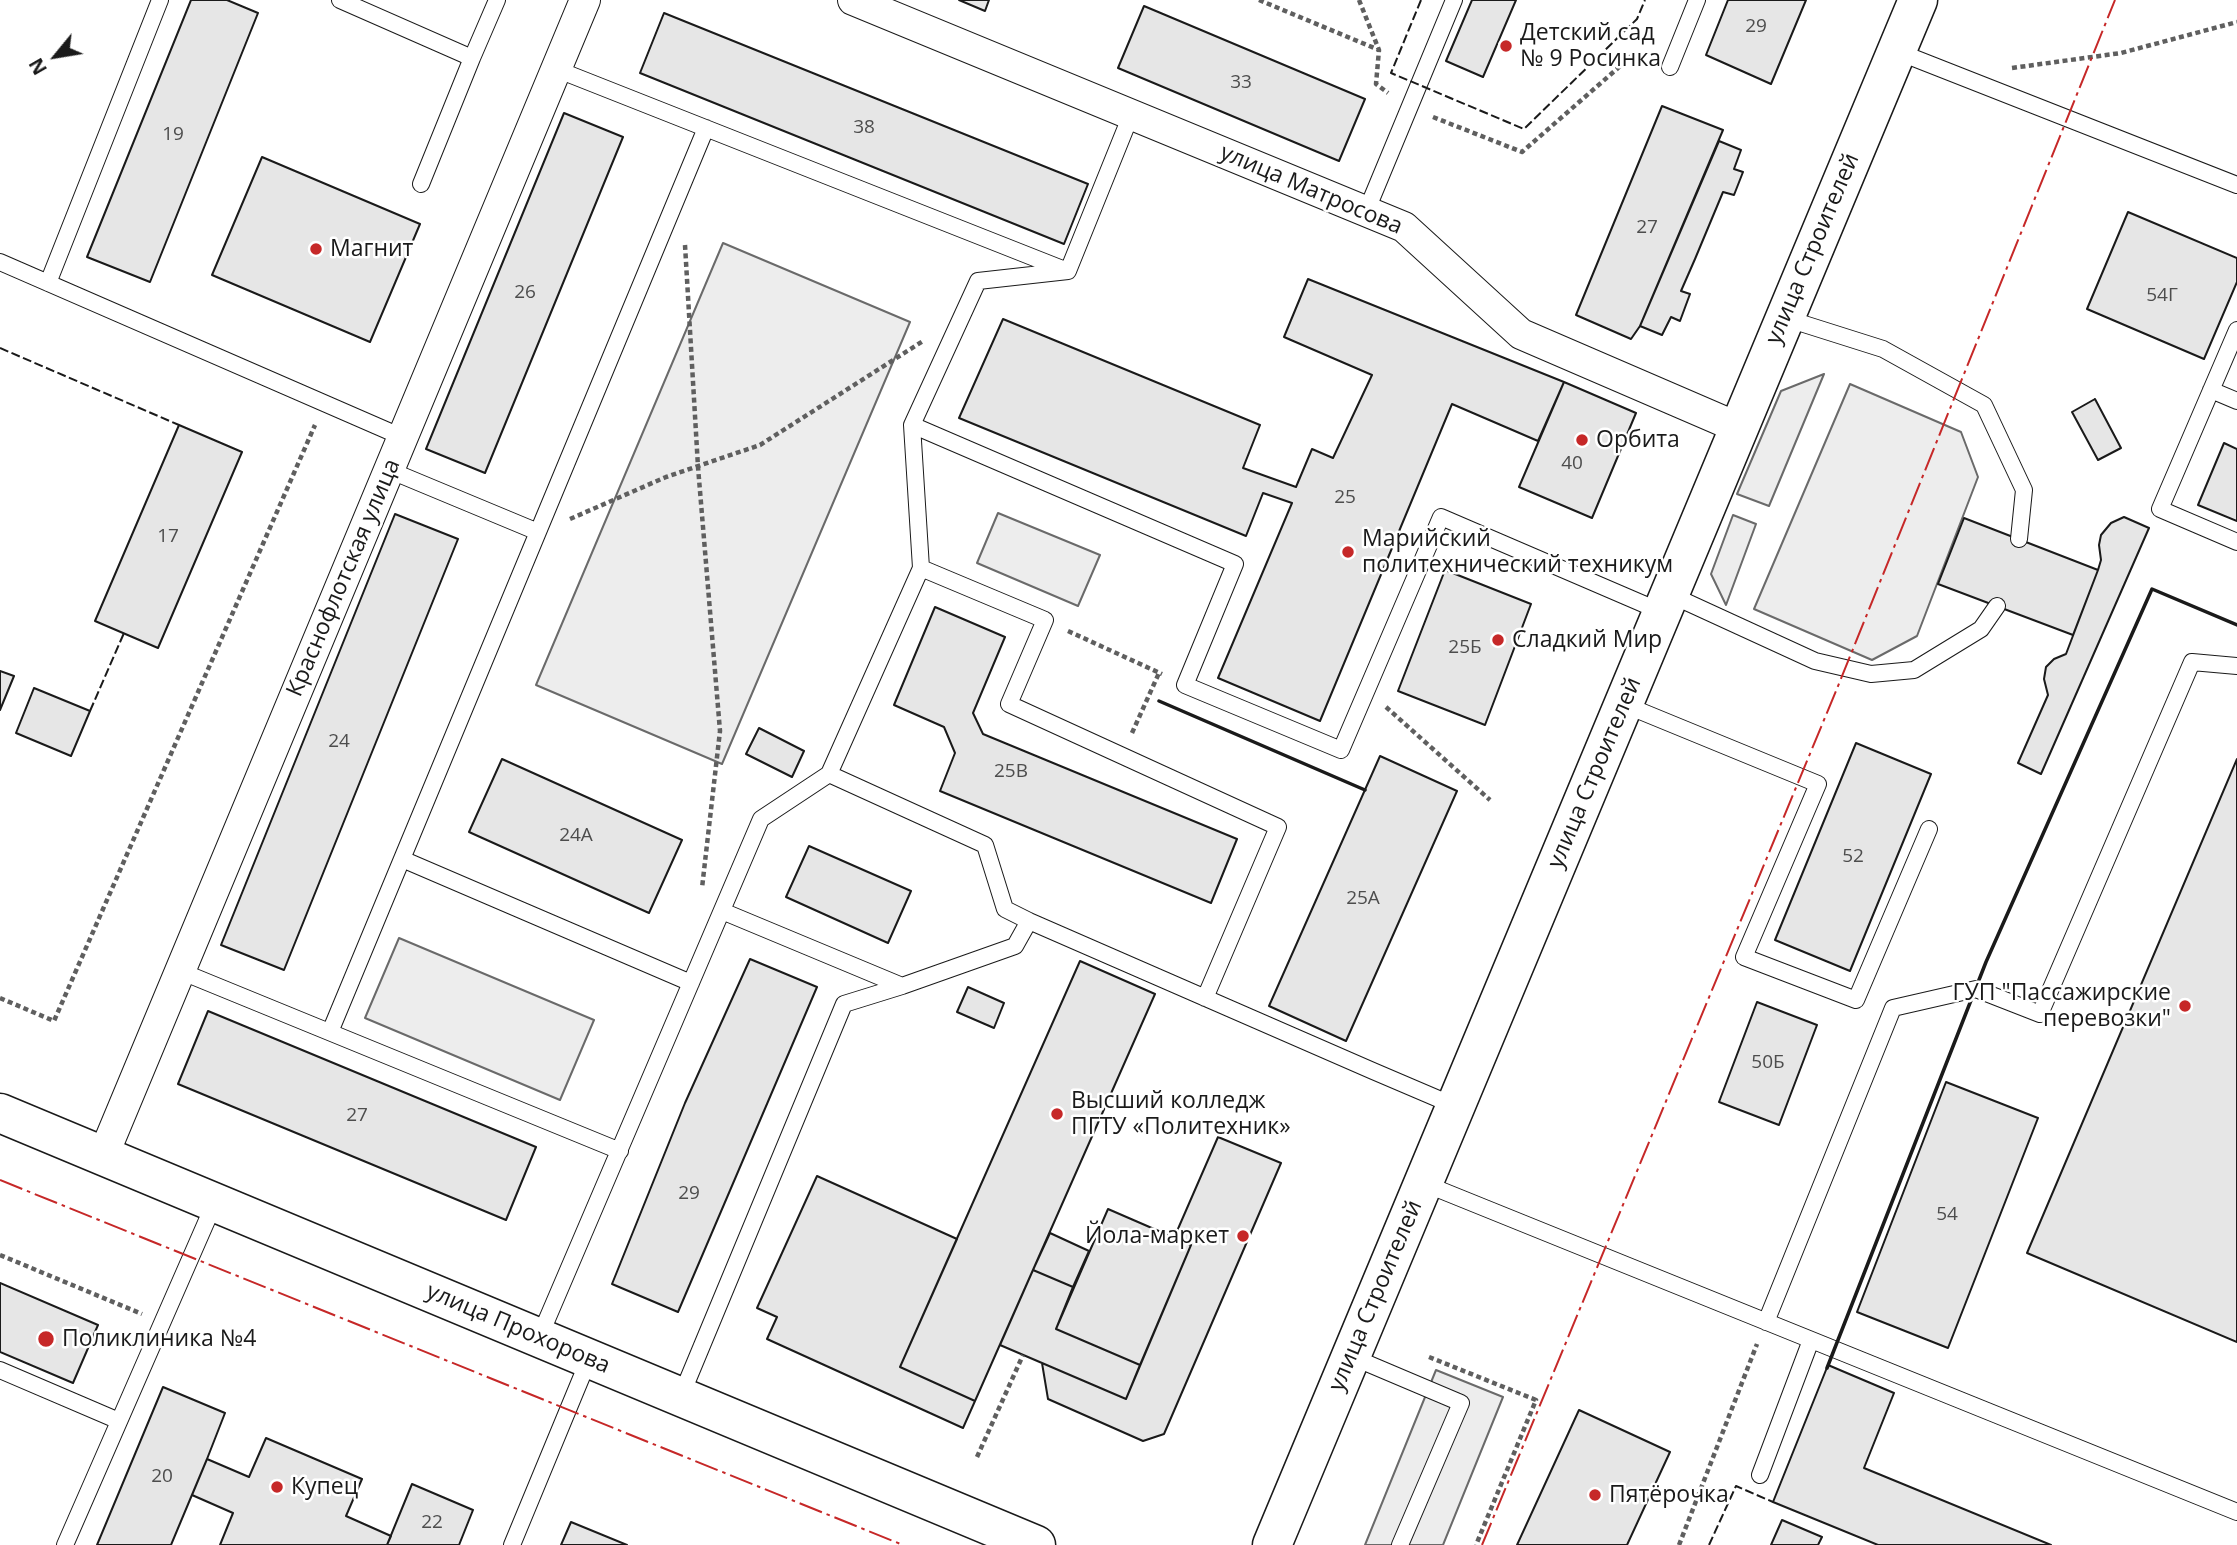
<!DOCTYPE html>
<html>
<head>
<meta charset="utf-8">
<style>
	body { margin:0 }
	#map { position:relative; width:2237px; height:1545px; overflow:hidden; background:#fff; font-family:"Open Sans",sans-serif }
	canvas { display:block }
	.north { position:absolute; left:21px; top:21px; width:70px; height:70px; -webkit-text-stroke:5px #fff; paint-order:stroke; rotate:240deg; font-size:19px; font-weight:700; line-height:28px; text-align:center; color:#1a1a1a }
	.north::after { content:''; display:block; margin:auto; width:24px; height:32px; background:#1a1a1a; clip-path:polygon(50% 0,100% 100%,50% 72%,0 100%) }
</style>
</head>
<body>
<div id="map">
<canvas width="2237" height="1545"></canvas>
<div class="north">N</div>
</div>
<script>
const g = document.querySelector('canvas').getContext('2d');
g.lineJoin = 'round';
function fill(path, color) {
  g.fillStyle = color;
  g.fill(path, 'evenodd');
}
function toPath(rows) {
  const path = new Path2D();
  for (const r of rows) {
    path.moveTo(r[0], r[1]);
    for (let i = 2; i < r.length; i += 2) path.lineTo(r[i], r[i + 1]);
  }
  return path;
}
function stroke(path, color, width, dash) {
  g.strokeStyle = color;
  g.lineWidth = width;
  g.lineCap = dash ? 'butt' : 'round';
  g.setLineDash(dash || []);
  g.stroke(path);
}
function label(font, color, halo, rows, align = 'center') {
  g.font = font + ' "Open Sans",sans-serif';
  g.lineWidth = 5;
  g.setLineDash([]);
  g.textBaseline = 'middle';
  g.strokeStyle = halo;
  g.fillStyle = color;
  for (const [text, x, y, turn = 0] of rows) {
    g.save();
    g.translate(x, y);
    g.rotate((+turn || 0) * Math.PI / 180);
    g.textAlign = isNaN(turn) ? turn : align;
    if (halo) g.strokeText(text, 0, 0);
    g.fillText(text, 0, 0);
    g.restore();
  }
}
const built = toPath([
	[723,243,910,322,722,764,536,685,723,243],
	[1824,374,1769,506,1737,494,1781,391,1824,374],
	[1850,384,1961,432,1978,477,1917,636,1872,660,1754,609,1850,384],
	[998,513,1100,555,1078,606,977,563,998,513],
	[1733,515,1756,524,1726,605,1711,574,1733,515],
	[399,938,594,1020,560,1100,365,1018,399,938],
	[1436,1370,1503,1397,1443,1545,1365,1545,1436,1370]
]);
const building = toPath([
	[191,0,227,0,258,13,150,282,87,257,191,0],
	[959,0,989,0,985,11,959,0],
	[1472,0,1516,0,1483,77,1446,61,1472,0],
	[1728,0,1806,0,1771,84,1706,55,1728,0],
	[1144,6,1365,99,1339,161,1118,68,1144,6],
	[664,13,1088,184,1064,244,640,73,664,13],
	[1662,106,1723,130,1640,326,1631,339,1576,315,1662,106],
	[564,113,623,137,485,473,426,449,564,113],
	[1719,141,1741,150,1734,169,1743,172,1734,195,1723,192,1695,259,1681,291,1690,294,1680,321,1671,317,1662,335,1640,326,1719,141],
	[262,157,420,224,370,342,212,275,262,157],
	[2128,212,2237,258,2237,282,2204,359,2087,309,2128,212],
	[1308,279,1564,382,1538,441,1452,404,1320,721,1218,678,1292,503,1263,493,1246,536,959,418,1003,319,1260,425,1243,468,1296,487,1312,449,1333,458,1372,375,1284,337,1308,279],
	[1564,382,1636,413,1592,518,1519,487,1564,382],
	[2095,399,2121,448,2098,460,2072,412,2095,399],
	[179,425,242,452,158,648,95,621,179,425],
	[2224,443,2237,449,2237,521,2198,505,2224,443],
	[395,514,458,539,284,970,221,945,395,514],
	[2124,517,2149,528,2041,774,2018,763,2048,695,2044,679,2046,667,2054,659,2066,654,2098,570,2101,560,2099,545,2101,535,2111,523,2124,517],
	[1964,518,2098,570,2073,635,1938,584,1964,518],
	[1445,570,1531,604,1485,725,1398,691,1445,570],
	[935,607,1005,637,973,713,983,734,1237,839,1211,903,940,791,955,753,944,727,894,705,935,607],
	[0,671,14,676,0,710,0,671],
	[34,688,90,711,71,756,16,733,34,688],
	[759,728,804,751,792,777,746,754,759,728],
	[1856,743,1931,774,1850,971,1775,940,1856,743],
	[1380,756,1457,791,1346,1041,1269,1006,1380,756],
	[502,759,682,840,649,913,469,832,502,759],
	[2237,759,2237,1342,2027,1253,2237,759],
	[809,846,911,891,888,943,786,897,809,846],
	[750,959,817,987,678,1312,612,1284,685,1103,750,959],
	[1080,961,1155,994,975,1401,900,1367,1080,961],
	[968,987,1004,1003,994,1028,957,1012,968,987],
	[1757,1002,1817,1025,1779,1125,1719,1102,1757,1002],
	[208,1011,536,1147,506,1220,178,1084,208,1011],
	[1946,1082,2038,1118,1948,1348,1857,1312,1946,1082],
	[1218,1137,1281,1163,1164,1434,1143,1441,1048,1399,1042,1363,1126,1399,1191,1245,1174,1238,1218,1137],
	[817,1176,957,1239,900,1367,975,1401,963,1428,767,1339,777,1317,757,1308,817,1176],
	[1108,1209,1191,1245,1140,1365,1056,1329,1108,1209],
	[1050,1233,1089,1251,1073,1287,1033,1270,1050,1233],
	[1033,1270,1073,1287,1056,1329,1140,1365,1126,1399,1000,1345,1033,1270],
	[0,1283,98,1325,73,1383,0,1352,0,1283],
	[1828,1365,1894,1393,1864,1468,2051,1545,1878,1545,1773,1502,1828,1365],
	[163,1387,225,1413,207,1459,171,1545,97,1545,163,1387],
	[1579,1410,1670,1452,1627,1545,1517,1545,1579,1410],
	[266,1438,362,1479,346,1516,391,1536,387,1545,220,1545,233,1513,192,1495,207,1459,249,1477,266,1438],
	[412,1484,473,1510,459,1545,387,1545,412,1484],
	[1782,1520,1822,1537,1818,1545,1771,1545,1782,1520],
	[571,1522,627,1545,561,1545,571,1522]
]);
const path = toPath([
	[1259,0,1379,50],
	[1359,0,1379,50,1376,84,1388,93],
	[2012,68,2121,53,2237,22],
	[1433,117,1522,152,1634,54],
	[685,245,698,467,720,731,702,888],
	[570,519,666,477,760,445,923,341],
	[1068,631,1162,674],
	[1386,707,1490,800],
	[1132,733,1159,673],
	[0,998,54,1021,315,425],
	[0,1255,142,1314],
	[1429,1357,1536,1400,1476,1545],
	[977,1457,1023,1355],
	[1679,1545,1757,1344]
]);
const lane = toPath([
	[340,0,472,58,497,0],
	[1896,51,2237,185],
	[1670,67,1697,0],
	[556,69,1065,270],
	[1131,115,1068,271,978,281,912,425,1235,564,1185,685,1341,750,1441,517,1662,612],
	[421,184,472,58],
	[1366,212,1454,0],
	[0,262,402,437],
	[48,283,160,0],
	[1785,318,1883,349,1984,405,2024,490,2019,539],
	[2237,330,2160,509,2237,542],
	[2211,390,2237,401],
	[912,425,921,568],
	[389,470,538,532],
	[1669,594,1815,661,1871,674,1914,670,1981,629,1997,606],
	[1623,704,1818,784,1744,957,1856,1000,1929,829],
	[402,859,691,983],
	[722,911,902,986],
	[180,971,620,1151],
	[1205,998,1278,827,1009,704,1045,620,921,568,829,774,985,845,1005,909,1029,921,1373,1071,1455,1106],
	[330,1032,706,128],
	[1423,1183,2237,1512],
	[1766,1322,1893,1008,1976,989,2040,1014,2192,662,2237,666],
	[539,1338,761,819,829,774],
	[1350,1356,1461,1403,1400,1545],
	[0,1370,119,1421],
	[681,1396,844,1004,902,986,1015,946,1029,921],
	[1760,1475,1811,1340],
	[65,1545,215,1202],
	[512,1545,589,1359]
]);
const street = toPath([
	[853,0,1404,227,1521,334,1739,428],
	[103,1156,585,0]
]);
const secondary = toPath([
	[0,1113,1036,1545]
]);
const primary = toPath([
	[1272,1545,1918,0]
]);
const fence = toPath([
	[1421,0,1391,73,1524,129,1637,19,1645,0],
	[0,348,179,425],
	[90,711,124,633],
	[1709,1545,1736,1486,1773,1502]
]);
const wall = toPath([
	[1159,701,1365,790],
	[1827,1368,1986,962,2152,589,2237,625]
]);
const power = toPath([
	[0,1180,903,1545],
	[1482,1545,1836,691,2115,0]
]);
const markers = [
	[1506,46,7,"#c62828"],
	[316,249,7,"#c62828"],
	[1582,440,7,"#c62828"],
	[1348,552,7,"#c62828"],
	[1498,640,7,"#c62828"],
	[2185,1006,7,"#c62828"],
	[1057,1114,7,"#c62828"],
	[1243,1236,7,"#c62828"],
	[46,1339,9,"#c62828"],
	[277,1487,7,"#c62828"],
	[1595,1495,7,"#c62828"]
];
const numberNames = [
	["29",1756,27],
	["33",1241,83],
	["38",864,128],
	["19",173,135],
	["27",1647,228],
	["26",525,293],
	["54Г",2162,296],
	["40",1572,464],
	["25",1345,498],
	["17",168,537],
	["25Б",1465,648],
	["24",339,742],
	["25В",1011,772],
	["24А",576,836],
	["52",1853,857],
	["25А",1363,899],
	["50Б",1768,1063],
	["27",357,1116],
	["29",689,1194],
	["54",1947,1215],
	["20",162,1477],
	["22",432,1523]
];
const poiNames = [
	["Детский сад",1520,33],
	["№ 9 Росинка",1520,59],
	["Магнит",330,249],
	["Орбита",1596,440],
	["Марийский",1362,539],
	["политехнический техникум",1362,565],
	["Сладкий Мир",1512,640],
	["ГУП \"Пассажирские",2171,993,"right"],
	["перевозки\"",2171,1019,"right"],
	["Высший колледж",1071,1101],
	["ПГТУ «Политехник»",1071,1127],
	["Йола-маркет",1229,1236,"right"],
	["Поликлиника №4",62,1339],
	["Купец",291,1487],
	["Пятёрочка",1609,1495]
];
const streetNames = [
	["улица Матросова",1311,190,23],
	["улица Строителей",1813,249,-67],
	["Краснофлотская улица",344,578,-67],
	["улица Строителей",1595,773,-67],
	["улица Строителей",1376,1296,-67],
	["улица Прохорова",518,1329,23]
];
fill(built, '#ededed');
stroke(built, '#6a6a6a', 2);
fill(building, '#e6e6e6');
stroke(building, '#1a1a1a', 2);
stroke(lane, '#1a1a1a', 18);
stroke(street, '#1a1a1a', 32);
stroke(secondary, '#1a1a1a', 41);
stroke(primary, '#1a1a1a', 41);
stroke(path, '#5f5f5f', 4.5, [5, 3.5]);
stroke(lane, '#fff', 16);
stroke(street, '#fff', 30);
stroke(secondary, '#fff', 38);
stroke(primary, '#fff', 38);
stroke(fence, '#1a1a1a', 2, [9, 3.5]);
stroke(wall, '#1a1a1a', 3.5);
stroke(power, '#c62828', 2, [24, 5, 3.5, 5]);
for (const [x, y, r, color] of markers) {
  const dot = new Path2D();
  dot.arc(x, y, r, 0, 2 * Math.PI);
  g.fillStyle = color;
  g.fill(dot);
  stroke(dot, '#fff', 2.5);
}
label('19px', '#4d4d4d', null, numberNames);
label('23px', '#1a1a1a', '#fff', poiNames, 'left');
label('23px', '#1a1a1a', '#fff', streetNames);
</script>
</body>
</html>
